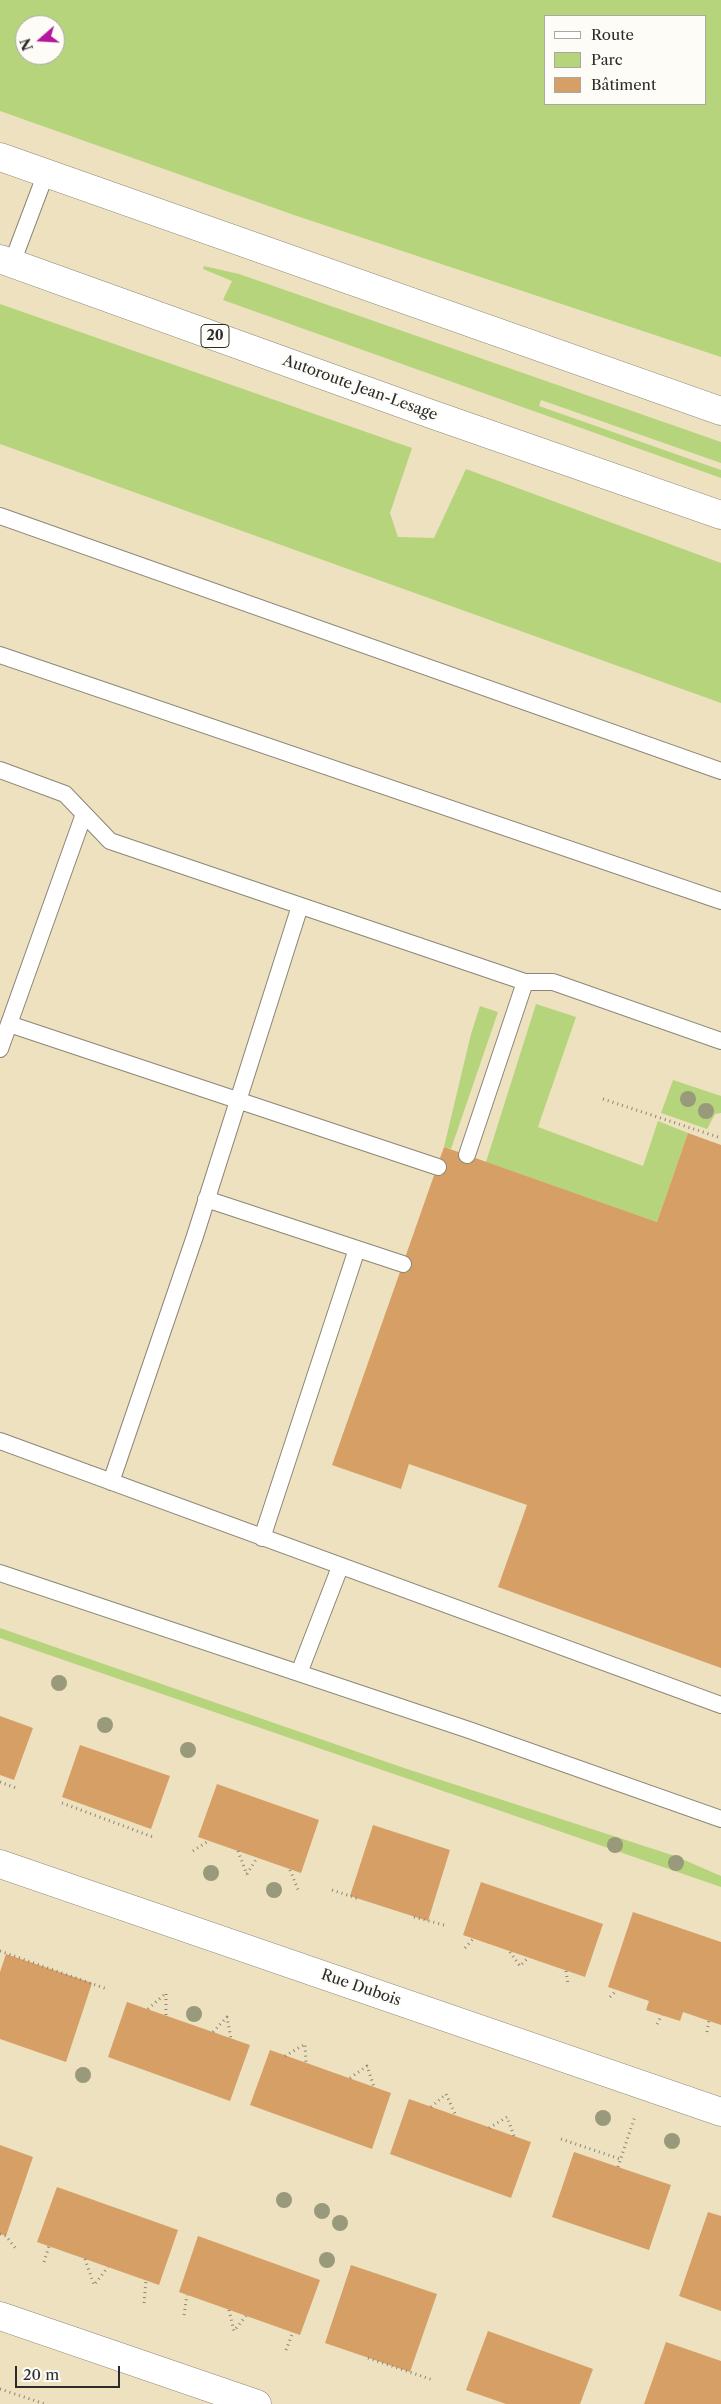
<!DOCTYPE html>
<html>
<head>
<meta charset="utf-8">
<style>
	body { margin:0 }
	#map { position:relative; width:721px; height:2404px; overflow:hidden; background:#ede1c0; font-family:"Libre Caslon Text",serif }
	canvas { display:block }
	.legend { position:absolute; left:544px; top:15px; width:162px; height:90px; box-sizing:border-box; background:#fdfcf7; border:1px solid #a9a8a5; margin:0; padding:6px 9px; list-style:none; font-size:15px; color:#2b2b2b }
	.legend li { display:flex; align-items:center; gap:10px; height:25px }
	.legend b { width:25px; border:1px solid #a9a8a5 }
	.north { position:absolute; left:15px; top:15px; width:50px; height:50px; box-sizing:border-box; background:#fdfcf7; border:1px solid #a9a8a5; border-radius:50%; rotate:251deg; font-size:14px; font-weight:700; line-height:20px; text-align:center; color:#2b2b2b }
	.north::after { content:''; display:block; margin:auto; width:18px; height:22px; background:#b5179e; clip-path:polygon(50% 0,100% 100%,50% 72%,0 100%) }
	.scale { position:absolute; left:15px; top:2366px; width:105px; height:22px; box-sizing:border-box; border:2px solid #2b2b2b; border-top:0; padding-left:6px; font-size:15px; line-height:18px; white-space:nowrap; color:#2b2b2b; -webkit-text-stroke:4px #fdfcf7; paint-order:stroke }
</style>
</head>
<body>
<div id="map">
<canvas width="721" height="2404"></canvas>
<ul class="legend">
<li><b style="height:6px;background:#fff"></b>Route</li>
<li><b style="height:14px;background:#b6d47b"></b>Parc</li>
<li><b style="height:14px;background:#d69f65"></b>Bâtiment</li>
</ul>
<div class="north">N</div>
<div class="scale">20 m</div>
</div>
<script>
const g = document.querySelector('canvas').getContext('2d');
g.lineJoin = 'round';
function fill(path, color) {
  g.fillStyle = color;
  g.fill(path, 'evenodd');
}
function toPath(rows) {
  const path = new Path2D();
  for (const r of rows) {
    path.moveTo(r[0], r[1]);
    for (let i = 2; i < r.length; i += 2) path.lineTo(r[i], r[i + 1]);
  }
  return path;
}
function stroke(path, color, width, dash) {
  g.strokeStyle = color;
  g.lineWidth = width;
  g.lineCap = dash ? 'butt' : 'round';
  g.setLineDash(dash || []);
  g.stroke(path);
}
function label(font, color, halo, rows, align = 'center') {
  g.font = font + ' "Libre Caslon Text",serif';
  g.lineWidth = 4;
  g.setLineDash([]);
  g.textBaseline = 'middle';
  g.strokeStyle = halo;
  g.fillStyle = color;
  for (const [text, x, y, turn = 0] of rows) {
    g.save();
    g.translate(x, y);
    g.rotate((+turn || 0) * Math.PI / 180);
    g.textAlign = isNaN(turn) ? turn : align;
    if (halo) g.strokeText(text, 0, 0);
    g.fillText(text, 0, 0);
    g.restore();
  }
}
const green = toPath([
	[0,0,721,0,721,357,294,215,0,111],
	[545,16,705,16,705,104,545,104],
	[25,25,55,25,55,55,25,55],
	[204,266,239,274,721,442,721,463,541,400,539,406,721,470,721,478,223,300,232,281,203,269],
	[0,304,412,448,390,513,398,537,434,538,466,469,721,563,721,703,0,444],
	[536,1004,576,1017,538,1127,643,1166,658,1121,688,1133,657,1222,486,1162],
	[480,1006,498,1012,451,1149,444,1147,471,1034],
	[673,1080,721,1096,721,1113,715,1114,707,1129,661,1113],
	[0,1628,404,1768,675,1856,721,1876,721,1887,0,1638]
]);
const building = toPath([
	[688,1133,721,1145,721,1668,498,1587,527,1505,409,1464,401,1489,332,1465,444,1147,657,1222],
	[0,1716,33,1728,14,1780,0,1775],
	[80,1745,170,1776,151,1829,62,1797],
	[217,1784,319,1820,301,1873,198,1837],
	[373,1825,450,1850,428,1921,350,1896],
	[481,1882,603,1924,585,1977,463,1935],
	[633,1912,721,1942,721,2025,683,2012,680,2021,646,2010,649,2001,608,1987],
	[6,1954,92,1983,66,2062,0,2039,0,1972],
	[127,2002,250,2045,230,2101,108,2057],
	[270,2050,391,2093,372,2149,250,2105],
	[409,2099,531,2142,511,2198,390,2154],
	[0,2145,33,2157,6,2236,0,2234],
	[574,2152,671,2185,649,2250,552,2217],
	[57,2187,178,2230,159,2285,37,2242],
	[708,2212,721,2216,721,2311,679,2296],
	[198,2236,320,2280,300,2335,179,2292],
	[351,2265,437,2294,410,2372,325,2343],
	[488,2331,593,2369,580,2404,506,2404,466,2390],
	[666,2342,721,2361,721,2404,644,2404]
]);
const path = toPath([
	[603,1099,721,1138],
	[0,1782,16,1788],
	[62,1803,153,1837],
	[193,1851,208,1841],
	[238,1851,247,1875],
	[290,1870,299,1892],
	[247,1874,257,1858],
	[332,1890,359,1899],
	[414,1917,444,1925],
	[465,1948,473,1939],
	[0,1951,107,1989],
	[510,1952,520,1966,528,1958],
	[566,1971,568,1984],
	[610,1997,617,1990],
	[148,2009,166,1993,166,2016],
	[657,2024,662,2015],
	[213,2032,227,2017,231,2039],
	[707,2032,709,2020],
	[285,2056,305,2044,306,2063],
	[350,2078,367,2066,374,2087],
	[431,2107,446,2094,456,2116],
	[489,2128,507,2117,514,2136],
	[561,2139,620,2159],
	[618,2167,635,2116],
	[0,2234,6,2236,16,2249],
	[85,2259,94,2285,108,2267],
	[44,2262,49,2246],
	[144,2303,146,2280],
	[229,2310,234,2331,246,2316],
	[184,2315,187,2295],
	[286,2350,293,2332],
	[368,2358,433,2380],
	[0,2389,45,2404]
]);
const lane = toPath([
	[12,263,46,173],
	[0,516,721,771],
	[0,655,721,901],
	[0,770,65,794,110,841,525,982,553,982,721,1041],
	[9,1024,438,1167],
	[0,1049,84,814],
	[467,1155,525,982],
	[206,1199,403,1264],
	[0,1441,721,1705],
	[111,1482,195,1236,300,906],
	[262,1538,357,1249],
	[0,1573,469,1730,721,1819],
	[299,1673,340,1567]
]);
const street = toPath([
	[0,1864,721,2112],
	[0,2316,257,2404]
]);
const highway = toPath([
	[0,157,721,411],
	[0,259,431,414,721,515]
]);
const trees = [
	[688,1099],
	[706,1111],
	[59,1683],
	[105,1725],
	[188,1750],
	[615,1845],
	[676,1863],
	[211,1873],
	[274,1890],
	[194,2014],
	[83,2075],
	[603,2118],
	[672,2141],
	[284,2200],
	[322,2211],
	[340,2223],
	[327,2260]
];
const shields = [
	[215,336,28]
];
const shieldNames = [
	["20",215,336]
];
const streetNames = [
	["Autoroute Jean-Lesage",360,388,20],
	["Rue Dubois",361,1988,19]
];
fill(green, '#b6d47b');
fill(building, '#d69f65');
stroke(lane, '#8c8676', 18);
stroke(street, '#8c8676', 29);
stroke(highway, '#8c8676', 29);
stroke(path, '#8c8676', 3, [1, 4]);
stroke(lane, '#fff', 16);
stroke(street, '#fff', 28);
stroke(highway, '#fff', 28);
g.fillStyle = '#99997b';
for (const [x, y] of trees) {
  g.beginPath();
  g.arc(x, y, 8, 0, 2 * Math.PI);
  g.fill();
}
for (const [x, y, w] of shields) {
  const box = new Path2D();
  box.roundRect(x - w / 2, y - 11.5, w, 23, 4);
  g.fillStyle = '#fdfcf7';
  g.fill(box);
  stroke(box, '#2b2b2b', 1);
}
label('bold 14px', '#2b2b2b', null, shieldNames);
label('15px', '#2b2b2b', '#fdfcf7', streetNames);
</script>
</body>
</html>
